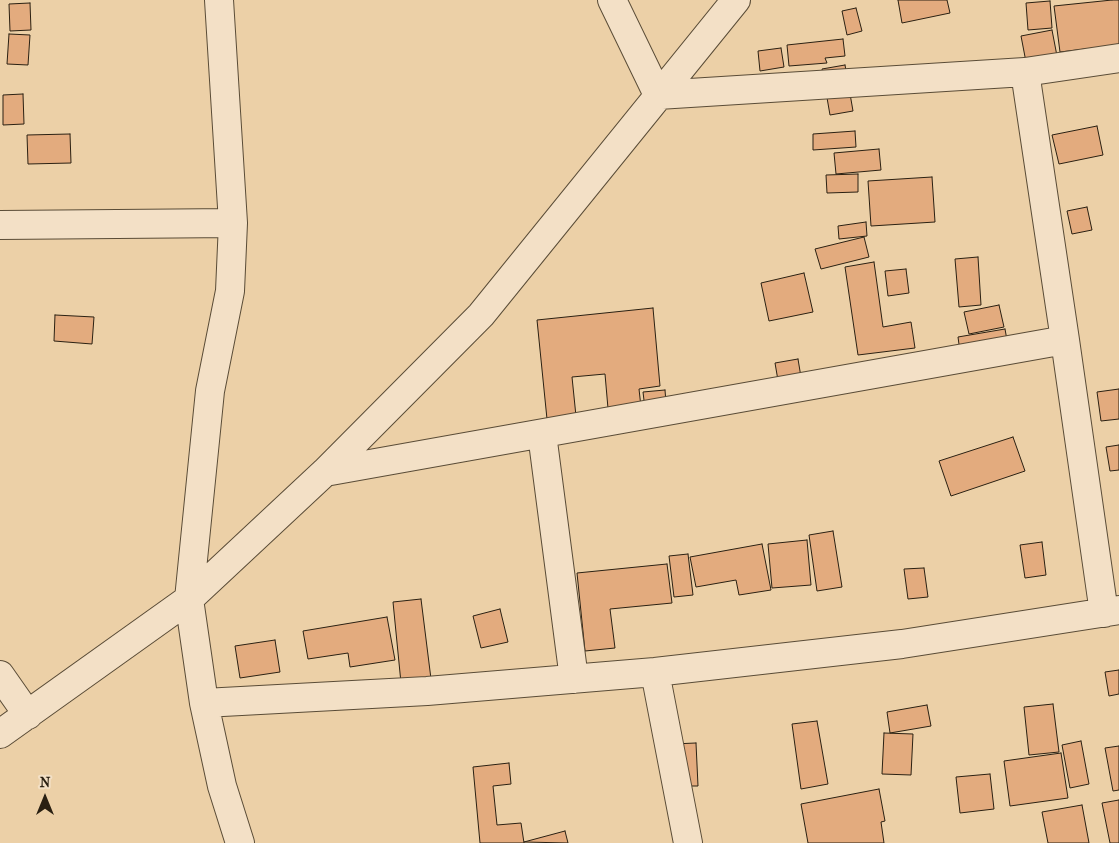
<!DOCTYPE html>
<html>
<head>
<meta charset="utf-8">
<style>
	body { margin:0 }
	#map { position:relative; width:1119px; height:843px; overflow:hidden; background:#ecd0a7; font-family:"IM FELL French Canon",serif }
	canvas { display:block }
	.north { position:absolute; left:20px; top:773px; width:50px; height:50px; -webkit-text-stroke:4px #f3e0c6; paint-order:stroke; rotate:0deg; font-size:14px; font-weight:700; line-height:20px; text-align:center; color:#2a2012 }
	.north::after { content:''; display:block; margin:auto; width:18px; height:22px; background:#2a2012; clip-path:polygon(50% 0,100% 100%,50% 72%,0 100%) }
</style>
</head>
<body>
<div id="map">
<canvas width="1119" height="843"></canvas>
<div class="north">N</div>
</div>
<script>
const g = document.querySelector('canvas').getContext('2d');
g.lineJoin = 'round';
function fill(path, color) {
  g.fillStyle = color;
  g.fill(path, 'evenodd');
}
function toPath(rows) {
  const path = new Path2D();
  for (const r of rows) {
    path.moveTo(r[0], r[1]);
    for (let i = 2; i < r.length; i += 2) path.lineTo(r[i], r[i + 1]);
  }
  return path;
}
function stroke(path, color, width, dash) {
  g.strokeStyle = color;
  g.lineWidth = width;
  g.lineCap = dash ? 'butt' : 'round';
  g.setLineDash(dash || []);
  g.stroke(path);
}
const building = toPath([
	[898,0,947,0,950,13,902,23,898,0],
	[1112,0,1119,0,1119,45,1060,52,1054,6,1112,0],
	[1050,1,1052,28,1028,30,1026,3,1050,1],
	[30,3,31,30,10,31,9,4,30,3],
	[856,8,862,31,847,35,842,11,856,8],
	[1052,30,1057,56,1026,62,1021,36,1052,30],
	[9,34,30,35,28,65,7,64,9,34],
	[843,39,845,56,825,58,827,63,789,66,787,45,843,39],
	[781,48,784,67,760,71,758,51,781,48],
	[845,65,853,111,830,115,822,69,845,65],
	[23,94,24,124,3,125,3,95,23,94],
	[1097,126,1103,155,1059,164,1052,135,1097,126],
	[855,131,856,147,813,150,813,134,855,131],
	[70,134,71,163,28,164,27,135,70,134],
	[879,149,881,170,836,174,834,153,879,149],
	[858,174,858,192,827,193,826,175,858,174],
	[932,177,935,222,871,226,868,181,932,177],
	[1087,207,1092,230,1072,234,1067,211,1087,207],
	[866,222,867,236,839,239,838,226,866,222],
	[864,237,869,257,821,269,815,249,864,237],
	[978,257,981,305,959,307,955,259,978,257],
	[874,262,883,327,911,322,915,348,858,355,845,267,874,262],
	[906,269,909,293,888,296,885,271,906,269],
	[804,273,813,312,769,321,761,283,804,273],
	[999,305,1004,327,969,334,964,312,999,305],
	[653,308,660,386,639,389,642,416,609,420,605,374,572,377,577,426,548,429,537,320,653,308],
	[55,315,94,317,92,344,54,341,55,315],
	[1005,329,1009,351,961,359,958,337,1005,329],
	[798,359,803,389,780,392,775,363,798,359],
	[1119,389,1119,419,1101,421,1097,392,1119,389],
	[665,390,667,415,646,417,643,392,665,390],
	[1013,437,1025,471,951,496,939,461,1013,437],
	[1119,445,1119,470,1110,471,1106,447,1119,445],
	[833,531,842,587,817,591,809,535,833,531],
	[807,540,811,585,772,588,768,544,807,540],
	[1042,542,1046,575,1025,578,1020,545,1042,542],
	[762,544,771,590,739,595,736,580,696,587,690,557,762,544],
	[688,554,693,595,674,597,669,556,688,554],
	[667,564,672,603,610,609,615,648,585,651,577,573,667,564],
	[924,568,928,597,908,599,904,569,924,568],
	[421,599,431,679,401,683,393,602,421,599],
	[500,609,508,642,481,648,473,616,500,609],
	[387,617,395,660,350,667,348,653,308,659,303,631,387,617],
	[275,640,280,672,240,678,235,646,275,640],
	[1119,670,1119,694,1109,696,1105,672,1119,670],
	[1053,704,1059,752,1029,755,1024,707,1053,704],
	[927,705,931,726,890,733,887,712,927,705],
	[817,721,828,784,801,789,792,724,817,721],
	[884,733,913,734,911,775,882,774,884,733],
	[1081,741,1089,784,1070,788,1062,745,1081,741],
	[696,743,698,786,675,786,673,744,696,743],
	[1119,746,1119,790,1113,791,1105,748,1119,746],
	[1061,753,1068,798,1010,806,1004,761,1061,753],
	[509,763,511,784,493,786,497,825,521,823,524,843,480,843,473,767,509,763],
	[990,774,994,809,960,813,956,777,990,774],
	[879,789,885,821,881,822,884,843,808,843,801,804,879,789],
	[1119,800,1119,843,1110,843,1102,803,1119,800],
	[1082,805,1089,843,1048,843,1042,812,1082,805],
	[565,831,568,843,524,842,565,831]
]);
const street = toPath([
	[219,0,233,223,230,291,210,391,189,599,204,703,222,786,240,843],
	[612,0,658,95,1025,72,1119,58],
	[1025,72,1065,340,1104,613],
	[0,225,233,223],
	[542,434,574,679],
	[325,472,1065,340],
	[655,672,688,843],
	[0,675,28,715],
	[204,703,427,691,655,672,902,644,1119,610],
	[0,734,189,599,325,472,481,315,736,0]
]);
fill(building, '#e3ab7e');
stroke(building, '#2a2012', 1);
stroke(street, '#5a4c37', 30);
stroke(street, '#f3e0c6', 28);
</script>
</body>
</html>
